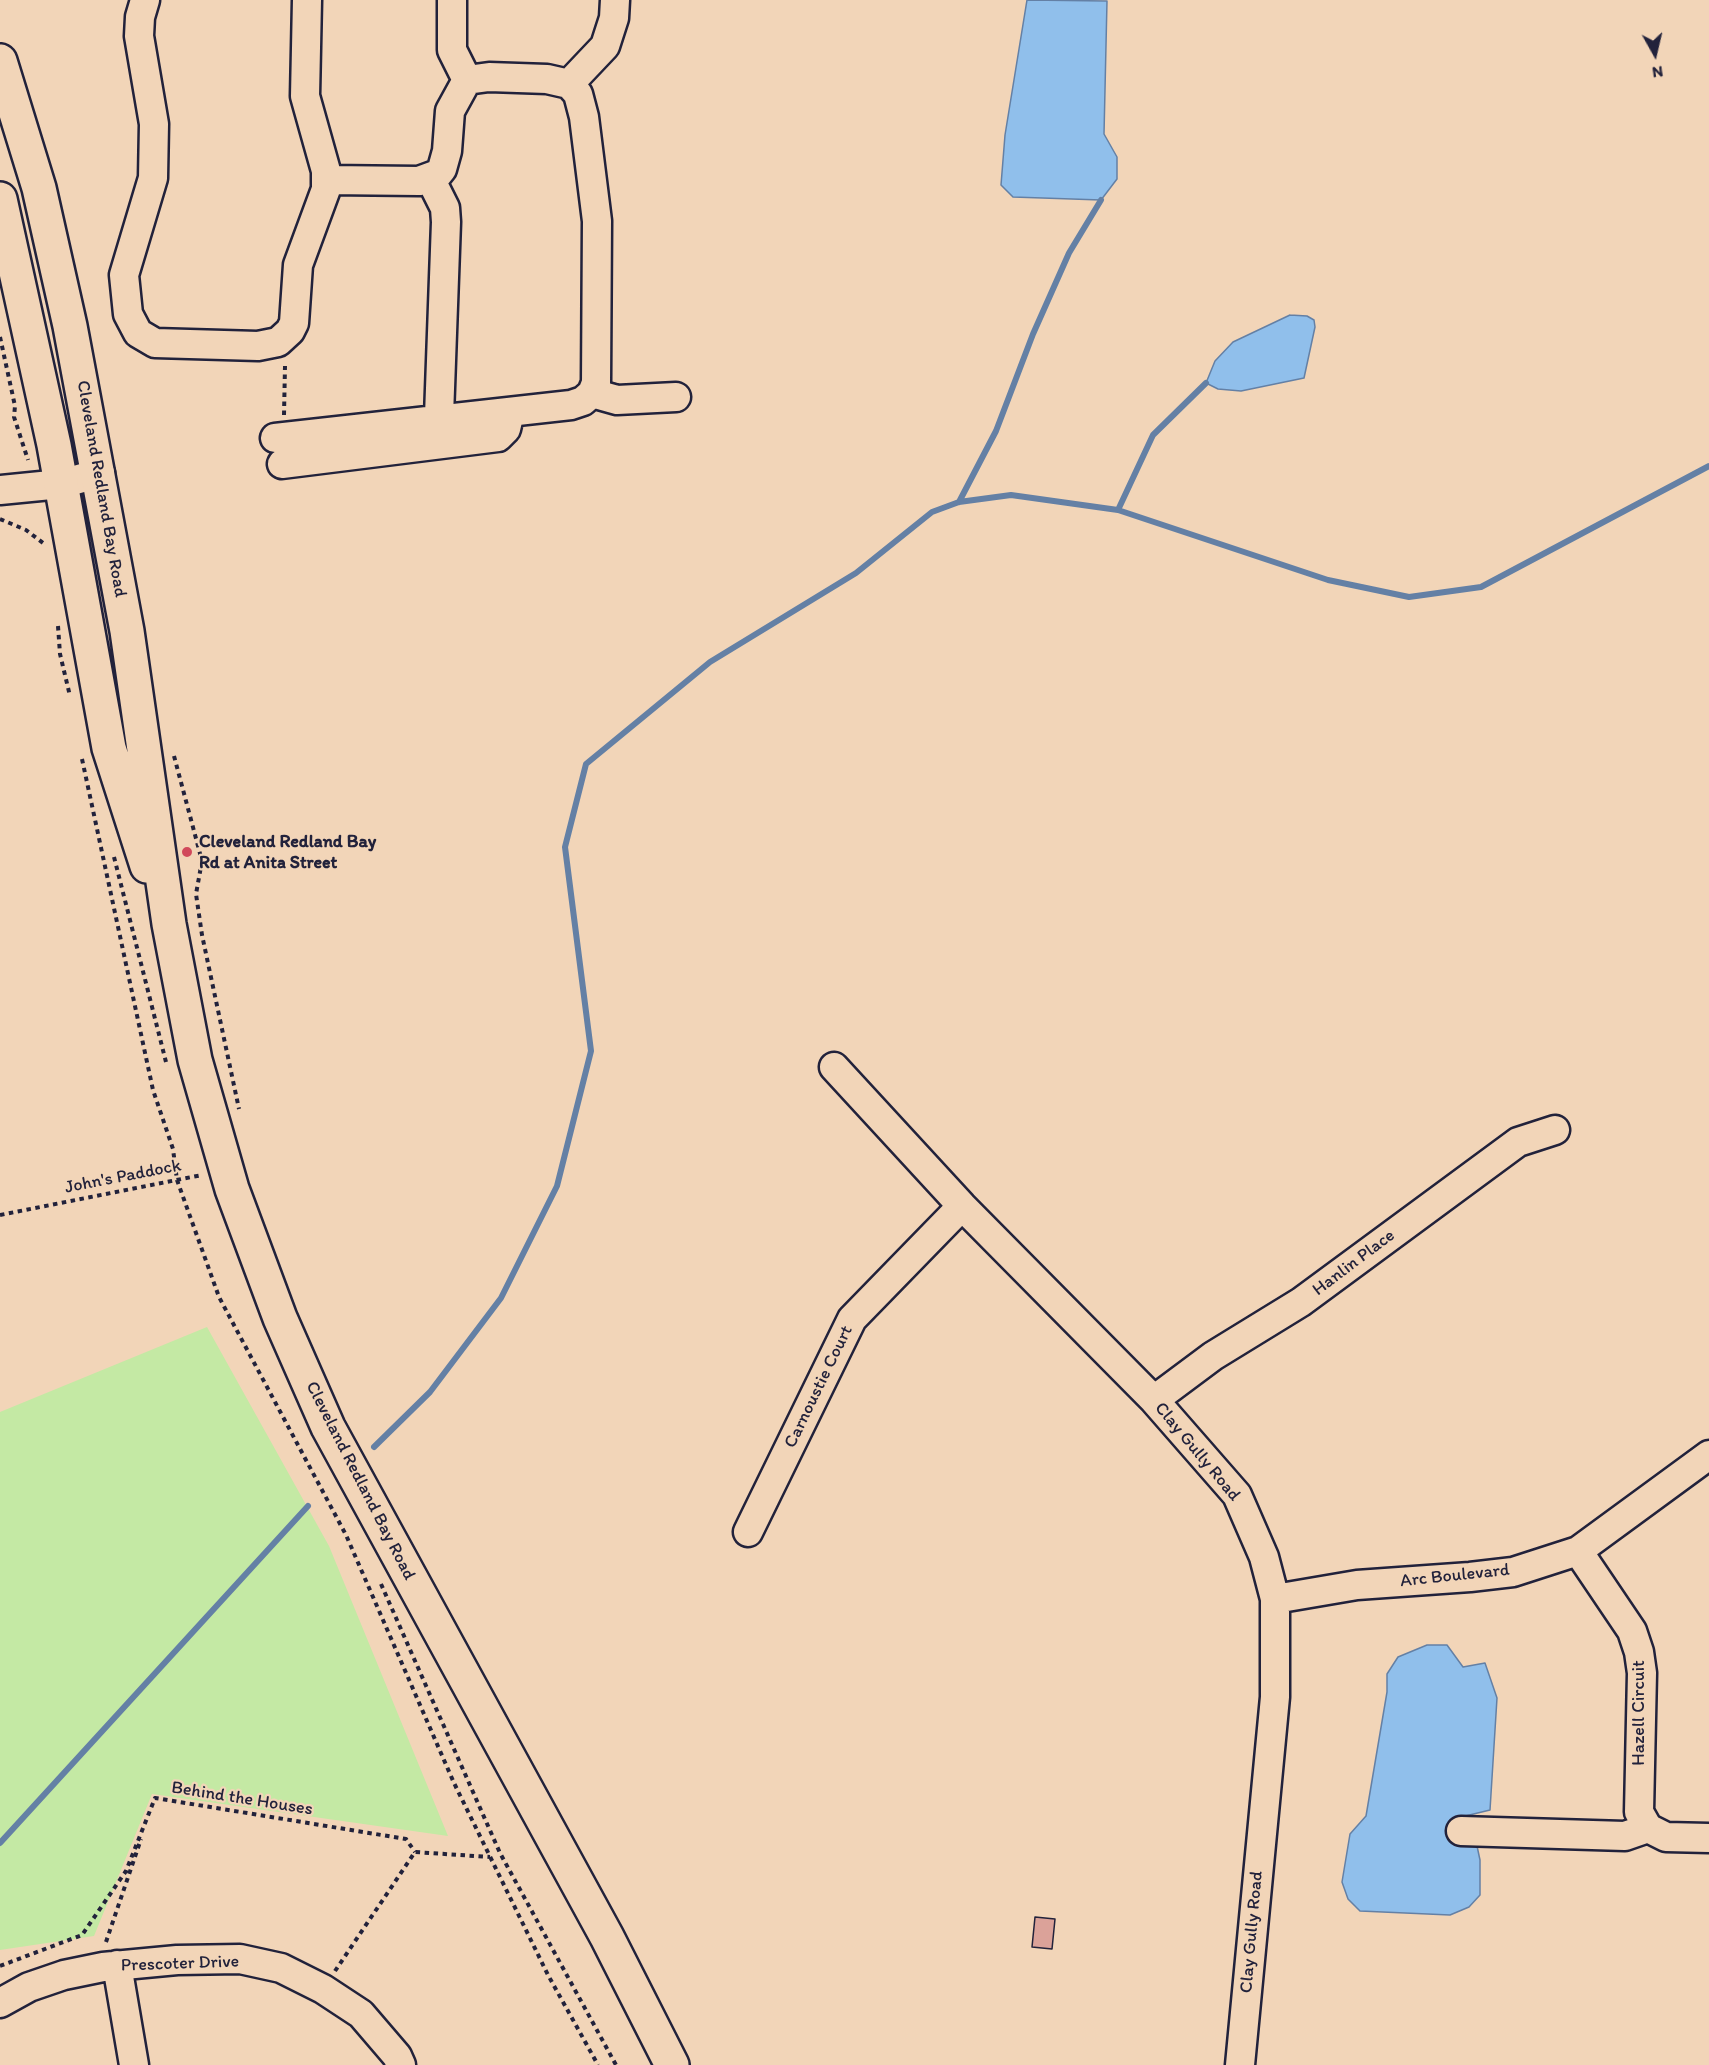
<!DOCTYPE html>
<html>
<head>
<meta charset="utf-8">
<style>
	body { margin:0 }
	#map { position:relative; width:1709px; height:2065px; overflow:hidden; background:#f2d5b8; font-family:Itim,sans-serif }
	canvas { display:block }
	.north { position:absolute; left:1625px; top:24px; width:60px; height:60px; -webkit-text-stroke:4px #f2d5b8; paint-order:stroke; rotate:172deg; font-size:16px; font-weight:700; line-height:24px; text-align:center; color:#22223b }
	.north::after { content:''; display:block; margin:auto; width:21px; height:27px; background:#22223b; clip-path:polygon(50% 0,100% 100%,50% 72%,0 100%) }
</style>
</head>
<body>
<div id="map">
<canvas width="1709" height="2065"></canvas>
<div class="north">N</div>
</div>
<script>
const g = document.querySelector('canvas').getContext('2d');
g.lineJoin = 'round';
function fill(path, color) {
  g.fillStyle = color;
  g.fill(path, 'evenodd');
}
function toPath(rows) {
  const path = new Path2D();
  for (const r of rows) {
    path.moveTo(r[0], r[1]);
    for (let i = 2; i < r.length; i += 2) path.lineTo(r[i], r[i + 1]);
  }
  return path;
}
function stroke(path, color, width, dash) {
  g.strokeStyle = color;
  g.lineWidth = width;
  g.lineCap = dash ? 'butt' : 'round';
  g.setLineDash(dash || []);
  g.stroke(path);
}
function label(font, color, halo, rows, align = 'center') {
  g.font = font + ' Itim,sans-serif';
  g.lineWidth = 4.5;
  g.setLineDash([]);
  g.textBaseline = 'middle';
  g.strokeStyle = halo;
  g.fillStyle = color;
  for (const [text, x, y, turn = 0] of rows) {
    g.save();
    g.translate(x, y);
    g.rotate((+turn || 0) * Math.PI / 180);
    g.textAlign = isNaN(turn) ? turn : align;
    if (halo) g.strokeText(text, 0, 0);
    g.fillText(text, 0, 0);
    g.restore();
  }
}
const green = toPath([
	[207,1327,329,1546,448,1836,152,1794,94,1936,0,1950,0,1412]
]);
const water = toPath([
	[1027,0,1107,1,1104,134,1117,157,1117,179,1101,200,1013,197,1001,185,1005,135,1027,0],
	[1290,315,1307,316,1314,320,1315,327,1304,378,1241,391,1218,389,1206,383,1215,361,1233,342,1290,315],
	[1427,1645,1447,1645,1463,1667,1485,1663,1497,1698,1490,1810,1457,1818,1459,1844,1477,1846,1480,1860,1480,1895,1469,1907,1450,1915,1360,1911,1348,1899,1342,1882,1350,1834,1366,1816,1387,1692,1387,1674,1398,1657,1427,1645]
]);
const stream = toPath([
	[959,502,996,431,1033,334,1069,253,1101,200],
	[1118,510,1153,435,1206,383],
	[374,1447,430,1392,501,1298,557,1186,591,1051,565,847,586,764,710,662,856,573,932,512,959,502,1011,495,1118,510,1328,580,1409,597,1481,587,1709,466],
	[0,1843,308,1506]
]);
const building = toPath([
	[1035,1917,1055,1919,1052,1949,1032,1947,1035,1917]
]);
const path = toPath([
	[0,337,15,406,14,417,28,460],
	[284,415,285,366],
	[0,519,26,530,43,543],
	[58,626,60,654,70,696],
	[174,756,202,861,196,894,202,935,239,1109],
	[82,759,153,1090,173,1149,177,1180,219,1297,346,1535,454,1783,548,1975,598,2065],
	[114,857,166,1062],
	[0,1215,202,1175],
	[381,1584,500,1853,616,2065],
	[106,1942,141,1839],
	[0,1966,82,1935,126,1871,155,1798,406,1839,415,1852],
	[335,1971,415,1852,490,1857]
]);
const minor = toPath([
	[145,0,140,17,139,36,154,124,153,178,124,275,128,314,138,333,155,343,258,346,278,342,290,331,294,323,298,265,326,189,326,171,305,96,307,0],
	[452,0,452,50,467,80],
	[569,84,605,46,614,18,615,0],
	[430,178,445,208,446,222,438,444],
	[592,393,617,400,676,397],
	[275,438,571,405,583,401,592,393,596,383,597,221,584,117,578,94,569,84,547,79,489,77,467,80,450,111,447,151,442,169,438,174,419,181,328,180],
	[282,464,498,437,506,429,510,412],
	[0,490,61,484,100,473],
	[834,1067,962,1206,1154,1400,1237,1495,1264,1557,1275,1599,1275,1697,1240,2065],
	[1154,1400,1213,1356,1301,1302,1518,1142,1555,1130],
	[748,1532,852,1319,962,1206],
	[1578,1551,1632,1631,1639,1652,1642,1673,1639,1812,1648,1828,1666,1837,1709,1838],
	[1275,1599,1357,1585,1470,1577,1513,1572,1578,1551,1709,1455],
	[1461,1831,1625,1836,1648,1828],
	[117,1965,134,2065],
	[0,2003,29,1987,64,1975,103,1967,177,1960,240,1959,281,1968,323,1989,361,2014,397,2056,401,2065]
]);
const highway = toPath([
	[0,61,39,188,70,326,127,631,169,924,195,1060,232,1189,280,1318,328,1427,607,1937,672,2065],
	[0,199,54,445,109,748,147,866]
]);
const markers = [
	[187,852,6,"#d1495b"]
];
const streetNames = [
	["Cleveland Redland Bay Road",101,489,80],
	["John's Paddock",123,1177,-11],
	["Hanlin Place",1354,1263,-37],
	["Carnoustie Court",819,1387,-64],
	["Clay Gully Road",1197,1452,50],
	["Cleveland Redland Bay Road",360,1481,63],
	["Arc Boulevard",1455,1576,-6],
	["Hazell Circuit",1639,1713,-90],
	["Behind the Houses",242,1799,9],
	["Clay Gully Road",1252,1932,-85],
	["Prescoter Drive",180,1964,-2]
];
const poiNames = [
	["Cleveland Redland Bay",199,842],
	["Rd at Anita Street",199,863]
];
fill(green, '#c4e9a4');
fill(water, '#90bfeb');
stroke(water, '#6480a5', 1.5);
stroke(stream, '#6480a5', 6);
fill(building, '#dba299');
stroke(building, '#22223b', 1.5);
stroke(minor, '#22223b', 33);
stroke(highway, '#22223b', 38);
stroke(path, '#22223b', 4, [4.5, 4.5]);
stroke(minor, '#f2d5b8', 28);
stroke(highway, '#f2d5b8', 33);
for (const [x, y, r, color] of markers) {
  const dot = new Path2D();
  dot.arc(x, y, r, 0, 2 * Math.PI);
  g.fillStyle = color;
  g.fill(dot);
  stroke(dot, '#f2d5b8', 2);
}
label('18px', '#22223b', '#f2d5b8', streetNames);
label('bold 18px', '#22223b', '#f2d5b8', poiNames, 'left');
</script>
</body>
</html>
